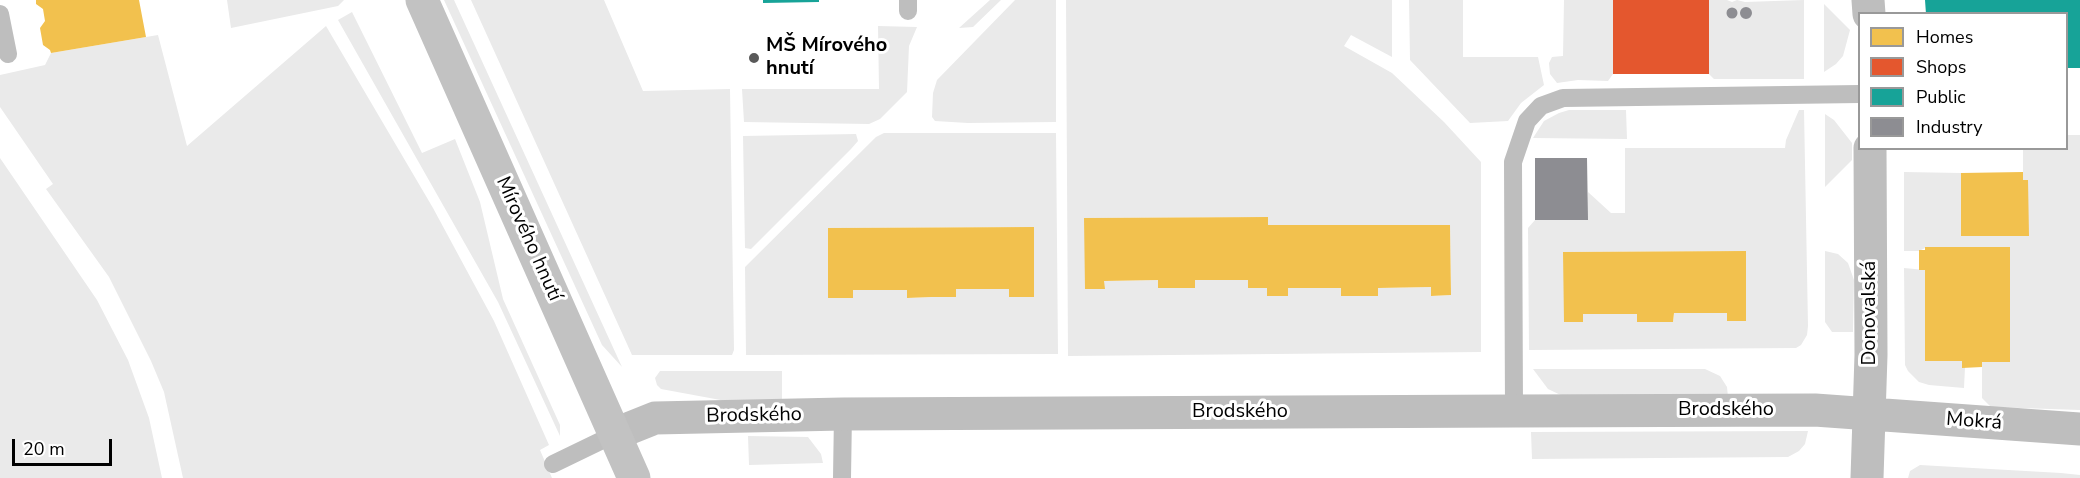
<!DOCTYPE html>
<html>
<head>
<meta charset="utf-8">
<style>
	body { margin:0 }
	#map { position:relative; width:2080px; height:478px; overflow:hidden; background:#fff; font-family:"Nunito Sans",sans-serif }
	canvas { display:block }
	.legend { position:absolute; left:1858px; top:12px; width:210px; height:138px; box-sizing:border-box; background:#fff; border:2px solid #999; margin:0; padding:8px 10px; list-style:none; font-size:18px; color:#000 }
	.legend li { display:flex; align-items:center; gap:12px; height:30px }
	.legend b { width:30px; border:2px solid #999 }
	.scale { position:absolute; left:12px; top:439px; width:100px; height:27px; box-sizing:border-box; border:3px solid #000; border-top:0; padding-left:8px; font-size:18px; line-height:21px; white-space:nowrap; color:#000; -webkit-text-stroke:4px #fff; paint-order:stroke }
</style>
</head>
<body>
<div id="map">
<canvas width="2080" height="478"></canvas>
<ul class="legend">
<li><b style="height:16px;background:#f2c14e"></b>Homes</li>
<li><b style="height:16px;background:#e4572e"></b>Shops</li>
<li><b style="height:16px;background:#17a398"></b>Public</li>
<li><b style="height:16px;background:#8d8d92"></b>Industry</li>
</ul>
<div class="scale">20 m</div>
</div>
<script>
const g = document.querySelector('canvas').getContext('2d');
g.lineJoin = 'round';
function fill(path, color) {
  g.fillStyle = color;
  g.fill(path, 'evenodd');
}
function toPath(rows) {
  const path = new Path2D();
  for (const r of rows) {
    if (r.length === 3) {
      path.moveTo(r[0] + r[2], r[1]);
      path.arc(r[0], r[1], r[2], 0, 2 * Math.PI);
      continue;
    }
    path.moveTo(r[0], r[1]);
    for (let i = 2; i < r.length; i += 2) path.lineTo(r[i], r[i + 1]);
  }
  return path;
}
function stroke(path, color, width, dash) {
  g.strokeStyle = color;
  g.lineWidth = width;
  g.lineCap = dash ? 'butt' : 'round';
  g.setLineDash(dash || []);
  g.stroke(path);
}
function label(font, color, halo, rows, align = 'center') {
  g.font = font + ' "Nunito Sans",sans-serif';
  g.lineWidth = 6;
  g.setLineDash([]);
  g.textBaseline = 'middle';
  g.strokeStyle = halo;
  g.fillStyle = color;
  for (const [text, x, y, turn = 0] of rows) {
    g.save();
    g.translate(x, y);
    g.rotate((+turn || 0) * Math.PI / 180);
    g.textAlign = isNaN(turn) ? turn : align;
    if (halo) g.strokeText(text, 0, 0);
    g.fillText(text, 0, 0);
    g.restore();
  }
}
const green = toPath([
	[227,0,344,0,338,6,231,28],
	[444,0,454,0,622,367,602,345],
	[471,0,604,0,643,91,730,89,734,350,732,355,632,355],
	[990,0,1001,0,973,27,959,28],
	[1015,0,1056,0,1056,122,968,123,935,121,932,117,933,93,937,80],
	[1066,0,1392,0,1392,57,1351,35,1344,46,1392,73,1444,122,1481,162,1481,352,1068,356],
	[1268,217,1268,225,1450,225,1451,295,1432,296,1431,287,1378,288,1378,296,1341,296,1341,288,1288,288,1287,296,1268,296,1267,288,1248,280,1195,280,1195,288,1158,288,1158,280,1104,281,1104,289,1085,218],
	[1409,0,1463,0,1463,57,1538,57,1544,85,1521,103,1508,121,1470,123,1410,60],
	[1564,0,1613,0,1613,74,1608,81,1578,80,1557,83,1550,74,1549,63,1552,57,1563,56],
	[1709,0,1727,0,1732,2,1737,0,1745,2,1804,0,1804,79,1714,79,1709,74],
	[1824,4,1850,30,1843,56,1836,64,1824,72],
	[352,12,422,153,455,139,480,202,503,299,560,425,560,436,498,302,338,20],
	[326,26,433,208,494,321,549,445,540,450,552,478,183,478,164,392,151,361,109,277,46,189,53,184,0,107,0,75,45,65,51,53,158,35,187,146],
	[878,26,917,27,909,46,907,92,880,119,869,124,744,122,742,89,879,89],
	[1569,110,1626,110,1627,139,1533,138,1544,121,1559,113],
	[1799,110,1804,110,1808,326,1807,335,1801,345,1796,348,1529,350,1528,228,1535,220,1587,220,1588,192,1611,213,1625,213,1625,148,1785,148,1786,140],
	[1746,251,1746,321,1728,321,1727,313,1674,313,1673,322,1637,322,1637,314,1583,314,1583,322,1564,322,1564,252],
	[1825,114,1834,120,1852,143,1852,160,1825,187],
	[884,133,1056,133,1058,354,746,355,745,267,876,137],
	[1034,227,1034,297,1009,297,1009,289,956,289,955,297,931,297,907,298,907,290,853,290,853,298,828,298,828,228],
	[856,134,858,141,851,149,751,249,745,248,743,136],
	[2067,135,2080,135,2080,410,1991,407,1982,398,1982,362,1925,248,1919,251,1904,251,1904,172,1961,173,1961,236,2028,236,2028,180,2023,180,2023,149,2066,148],
	[0,158,97,300,128,360,149,418,162,478,0,478],
	[1825,251,1838,254,1848,263,1854,280,1853,332,1832,332,1825,322],
	[1904,268,1925,270,1925,361,1962,361,1962,367,1965,367,1964,388,1929,385,1919,382,1908,371,1905,365],
	[1533,369,1705,369,1720,376,1727,387,1728,397,1567,398,1548,389],
	[660,371,782,371,782,400,726,401,661,389,657,385,655,378],
	[1808,431,1805,444,1799,451,1788,457,1532,459,1531,432],
	[748,436,808,437,821,454,823,463,749,465],
	[1920,465,2061,473,2080,475,2080,478,1908,478,1910,471]
]);
const homes = toPath([
	[36,0,139,0,146,37,51,53,50,50,43,45,40,28,45,21,43,9,36,4],
	[2023,172,2023,180,2028,180,2029,236,1961,236,1961,173],
	[1268,217,1268,225,1450,225,1451,295,1431,296,1431,287,1378,288,1378,296,1341,296,1341,288,1288,288,1288,296,1267,296,1267,288,1248,288,1248,280,1195,280,1195,288,1158,288,1158,280,1104,281,1105,289,1085,289,1084,218],
	[1034,227,1034,297,1009,297,1009,289,956,289,956,297,931,297,907,298,907,290,853,290,853,298,828,298,828,228],
	[1925,247,2010,247,2010,362,1982,362,1982,367,1962,368,1962,361,1925,361,1925,270,1919,270,1919,250,1925,250],
	[1746,251,1746,321,1727,321,1727,313,1674,313,1673,322,1637,322,1637,314,1583,314,1583,322,1564,322,1563,252]
]);
const shops = toPath([
	[1613,0,1709,0,1709,74,1613,74]
]);
const public = toPath([
	[763,0,819,0,819,2,763,3],
	[1925,0,2080,0,2080,68,2066,68,2066,14,1926,14]
]);
const industry = toPath([
	[1746,13,6],
	[1732,13,5.5],
	[1535,158,1587,158,1588,220,1535,220]
]);
const lane = toPath([
	[908,11,908,0],
	[0,14,8,54],
	[1514,411,1513,162,1527,121,1541,106,1563,98,1860,94],
	[553,464,615,434],
	[842,478,843,414]
]);
const street = toPath([
	[1868,0,1869,14],
	[615,434,655,418,843,414,1514,411,1815,410,2080,429],
	[1867,478,1871,355,1870,148]
]);
const secondary = toPath([
	[422,0,634,478]
]);
const markers = [
	[754,58,6,"#595959"]
];
const poiNames = [
	["MŠ Mírového",766,46],
	["hnutí",766,69]
];
const streetNames = [
	["Mírového hnutí",528,239,66],
	["Donovalská",1870,313,-90],
	["Brodského",1726,410],
	["Brodského",1240,412],
	["Brodského",754,416,-1],
	["Mokrá",1974,422,4]
];
fill(green, '#eaeaea');
fill(homes, '#f2c14e');
fill(shops, '#e4572e');
fill(public, '#17a398');
fill(industry, '#8d8d92');
stroke(lane, '#bebebe', 18);
stroke(street, '#bebebe', 33);
stroke(secondary, '#c2c2c2', 33);
for (const [x, y, r, color] of markers) {
  const dot = new Path2D();
  dot.arc(x, y, r, 0, 2 * Math.PI);
  g.fillStyle = color;
  g.fill(dot);
  stroke(dot, '#fff', 2);
}
label('bold 20px', '#000', '#fff', poiNames, 'left');
label('20px', '#000', '#fff', streetNames);
</script>
</body>
</html>
